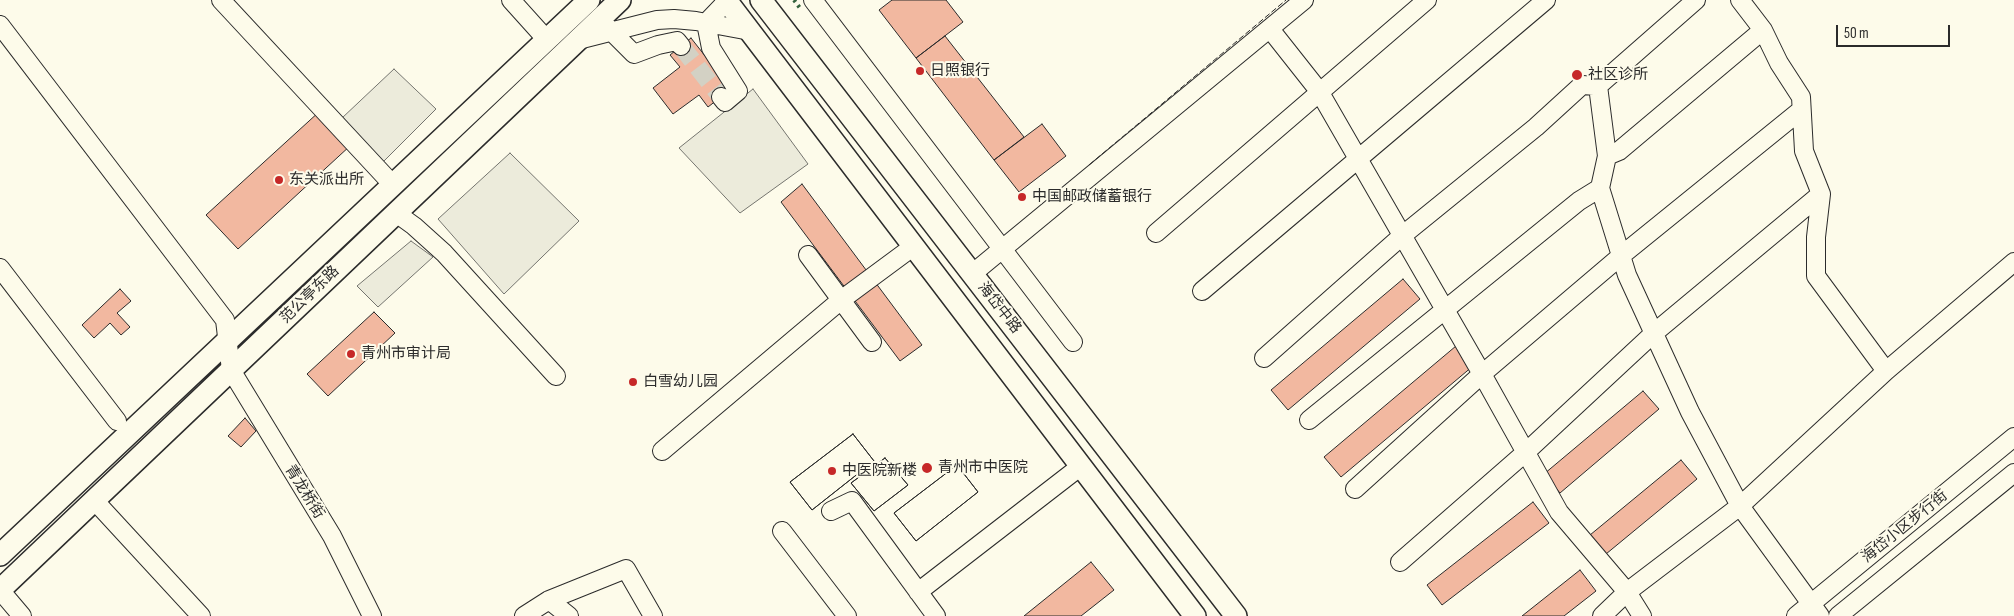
<!DOCTYPE html>
<html>
<head>
<meta charset="utf-8">
<style>
	body { margin:0 }
	#map { position:relative; width:2014px; height:616px; overflow:hidden; background:#fdfbea; font-family:"Sofia Sans Condensed",sans-serif }
	canvas { display:block }
	.scale { position:absolute; left:1836px; top:25px; width:114px; height:22px; box-sizing:border-box; border:2px solid #2b2b2b; border-top:0; padding-left:6px; font-size:15px; line-height:18px; white-space:nowrap; color:#2b2b2b; -webkit-text-stroke:4px #fdfbea; paint-order:stroke }
</style>
</head>
<body>
<div id="map">
<canvas width="2014" height="616"></canvas>
<div class="scale">50 m</div>
</div>
<script>
const g = document.querySelector('canvas').getContext('2d');
g.lineJoin = 'round';
function fill(path, color) {
  g.fillStyle = color;
  g.fill(path, 'evenodd');
}
function toPath(rows) {
  const path = new Path2D();
  for (const r of rows) {
    path.moveTo(r[0], r[1]);
    for (let i = 2; i < r.length; i += 2) path.lineTo(r[i], r[i + 1]);
  }
  return path;
}
function stroke(path, color, width, dash) {
  g.strokeStyle = color;
  g.lineWidth = width;
  g.lineCap = dash ? 'butt' : 'round';
  g.setLineDash(dash || []);
  g.stroke(path);
}
function label(font, color, halo, rows, align = 'center') {
  g.font = font + ' "Sofia Sans Condensed","Noto Sans SC",sans-serif';
  g.lineWidth = 4;
  g.setLineDash([]);
  g.textBaseline = 'middle';
  g.strokeStyle = halo;
  g.fillStyle = color;
  for (const [text, x, y, turn = 0] of rows) {
    g.save();
    g.translate(x, y);
    g.rotate((+turn || 0) * Math.PI / 180);
    g.textAlign = isNaN(turn) ? turn : align;
    if (halo) g.strokeText(text, 0, 0);
    g.fillText(text, 0, 0);
    g.restore();
  }
}
const green = toPath([
	[394,69,436,109,383,162,342,118,394,69],
	[753,89,808,164,740,213,679,148,753,89],
	[510,153,579,221,504,294,438,219,510,153],
	[411,241,433,257,378,307,357,286,411,241]
]);
const building = toPath([
	[892,0,946,0,963,22,916,58,879,10,892,0],
	[945,36,1024,137,994,160,916,58,945,36],
	[691,38,731,89,708,107,699,95,673,114,653,88,680,67,670,55,691,38],
	[320,111,351,145,238,249,206,215,320,111],
	[1042,124,1066,156,1019,192,994,160,1042,124],
	[802,184,922,345,900,361,781,202,802,184],
	[1403,279,1420,299,1288,410,1271,390,1403,279],
	[120,289,131,301,117,313,130,327,121,335,110,323,94,338,82,325,120,289],
	[374,312,395,333,328,396,307,374,374,312],
	[1456,346,1473,366,1341,477,1324,457,1456,346],
	[1643,391,1659,409,1560,493,1544,474,1643,391],
	[245,418,256,431,241,447,228,436,245,418],
	[853,434,874,461,812,510,790,482,853,434],
	[853,434,874,461,812,510,790,482,853,434],
	[885,458,908,485,874,511,851,483,885,458],
	[885,458,908,485,874,511,851,483,885,458],
	[1681,460,1697,479,1606,554,1590,535,1681,460],
	[957,465,978,492,916,541,894,513,957,465],
	[957,465,978,492,916,541,894,513,957,465],
	[1533,502,1549,523,1442,605,1427,585,1533,502],
	[1091,562,1114,590,1081,616,1024,616,1091,562],
	[1580,570,1596,591,1564,616,1522,616,1580,570]
]);
const minorTunnel = toPath([
	[681,46,721,97]
]);
const minor = toPath([
	[221,0,393,185],
	[511,0,547,40],
	[813,0,1073,342],
	[1740,0,1763,30,1779,63,1801,97,1804,151,1821,194,1816,237,1816,276,1886,371],
	[0,25,225,320,231,370,332,536,372,616],
	[605,25,634,54,658,45,677,41,681,46],
	[1270,29,1319,91,1482,374,1559,512,1627,592,1642,616],
	[578,40,657,20,674,19,696,21,750,31],
	[1598,86,1607,156,1600,188,1627,275,1690,412,1740,506,1820,616],
	[721,97,725,102,738,91,711,48,706,23,727,1],
	[1607,156,1619,151,1763,30],
	[396,213,414,226,444,253,556,376],
	[1156,233,1427,0],
	[808,255,872,342],
	[0,268,117,421],
	[972,274,1304,0],
	[1202,291,1546,0],
	[1264,358,1403,235,1536,127,1582,85,1598,86,1696,0],
	[1309,420,1579,201,1600,188],
	[662,451,841,300,914,246],
	[1355,489,1482,374,1622,255,1801,110],
	[94,500,201,616],
	[831,511,852,501,936,616],
	[782,531,847,616],
	[1400,562,1526,452,1654,333,1821,194],
	[0,590,22,616],
	[918,592,1081,466],
	[549,600,569,616],
	[524,616,549,600,626,569,653,616],
	[1602,616,1627,592,1740,506,1886,371,2014,262],
	[1796,616,2014,437],
	[1838,616,2014,473]
]);
const major = toPath([
	[726,0,1195,616],
	[761,0,1236,616],
	[0,555,589,0],
	[0,590,620,0]
]);
const hedge = toPath([
	[794,0,800,8]
]);
const fence = toPath([
	[1089,165,1286,0]
]);
const markers = [
	[920,71,5,"#c62828"],
	[1577,75,6,"#c62828"],
	[279,180,5,"#c62828"],
	[1022,197,5,"#c62828"],
	[351,354,5,"#c62828"],
	[633,382,5,"#c62828"],
	[927,468,6,"#c62828"],
	[832,471,5,"#c62828"]
];
const poiNames = [
	["日照银行",930,71],
	["社区诊所",1588,75],
	["东关派出所",289,180],
	["中国邮政储蓄银行",1032,197],
	["青州市审计局",361,354],
	["白雪幼儿园",643,382],
	["青州市中医院",938,468],
	["中医院新楼",842,471]
];
const streetNames = [
	["范公亭东路",310,295,-44],
	["海岱中路",999,308,52],
	["青龙桥街",304,492,58],
	["海岱小区步行街",1905,527,-39]
];
fill(green, '#ecebdb');
stroke(green, '#74746e', 1);
fill(building, '#f2b8a0');
stroke(building, '#2b2b2b', 1);
stroke(minorTunnel, '#d3d1c4', 18, [18, 9]);
stroke(minor, '#2b2b2b', 20);
stroke(major, '#2b2b2b', 24);
stroke(minor, '#fdfbea', 18);
stroke(major, '#fdfbea', 21);
stroke(hedge, '#34623c', 4, [2.5, 4]);
stroke(fence, '#2b2b2b', 1, [6, 2.5]);
for (const [x, y, r, color] of markers) {
  const dot = new Path2D();
  dot.arc(x, y, r, 0, 2 * Math.PI);
  g.fillStyle = color;
  g.fill(dot);
  stroke(dot, '#fdfbea', 2);
}
label('15px', '#2b2b2b', '#fdfbea', poiNames, 'left');
label('15px', '#2b2b2b', '#fdfbea', streetNames);
</script>
</body>
</html>
